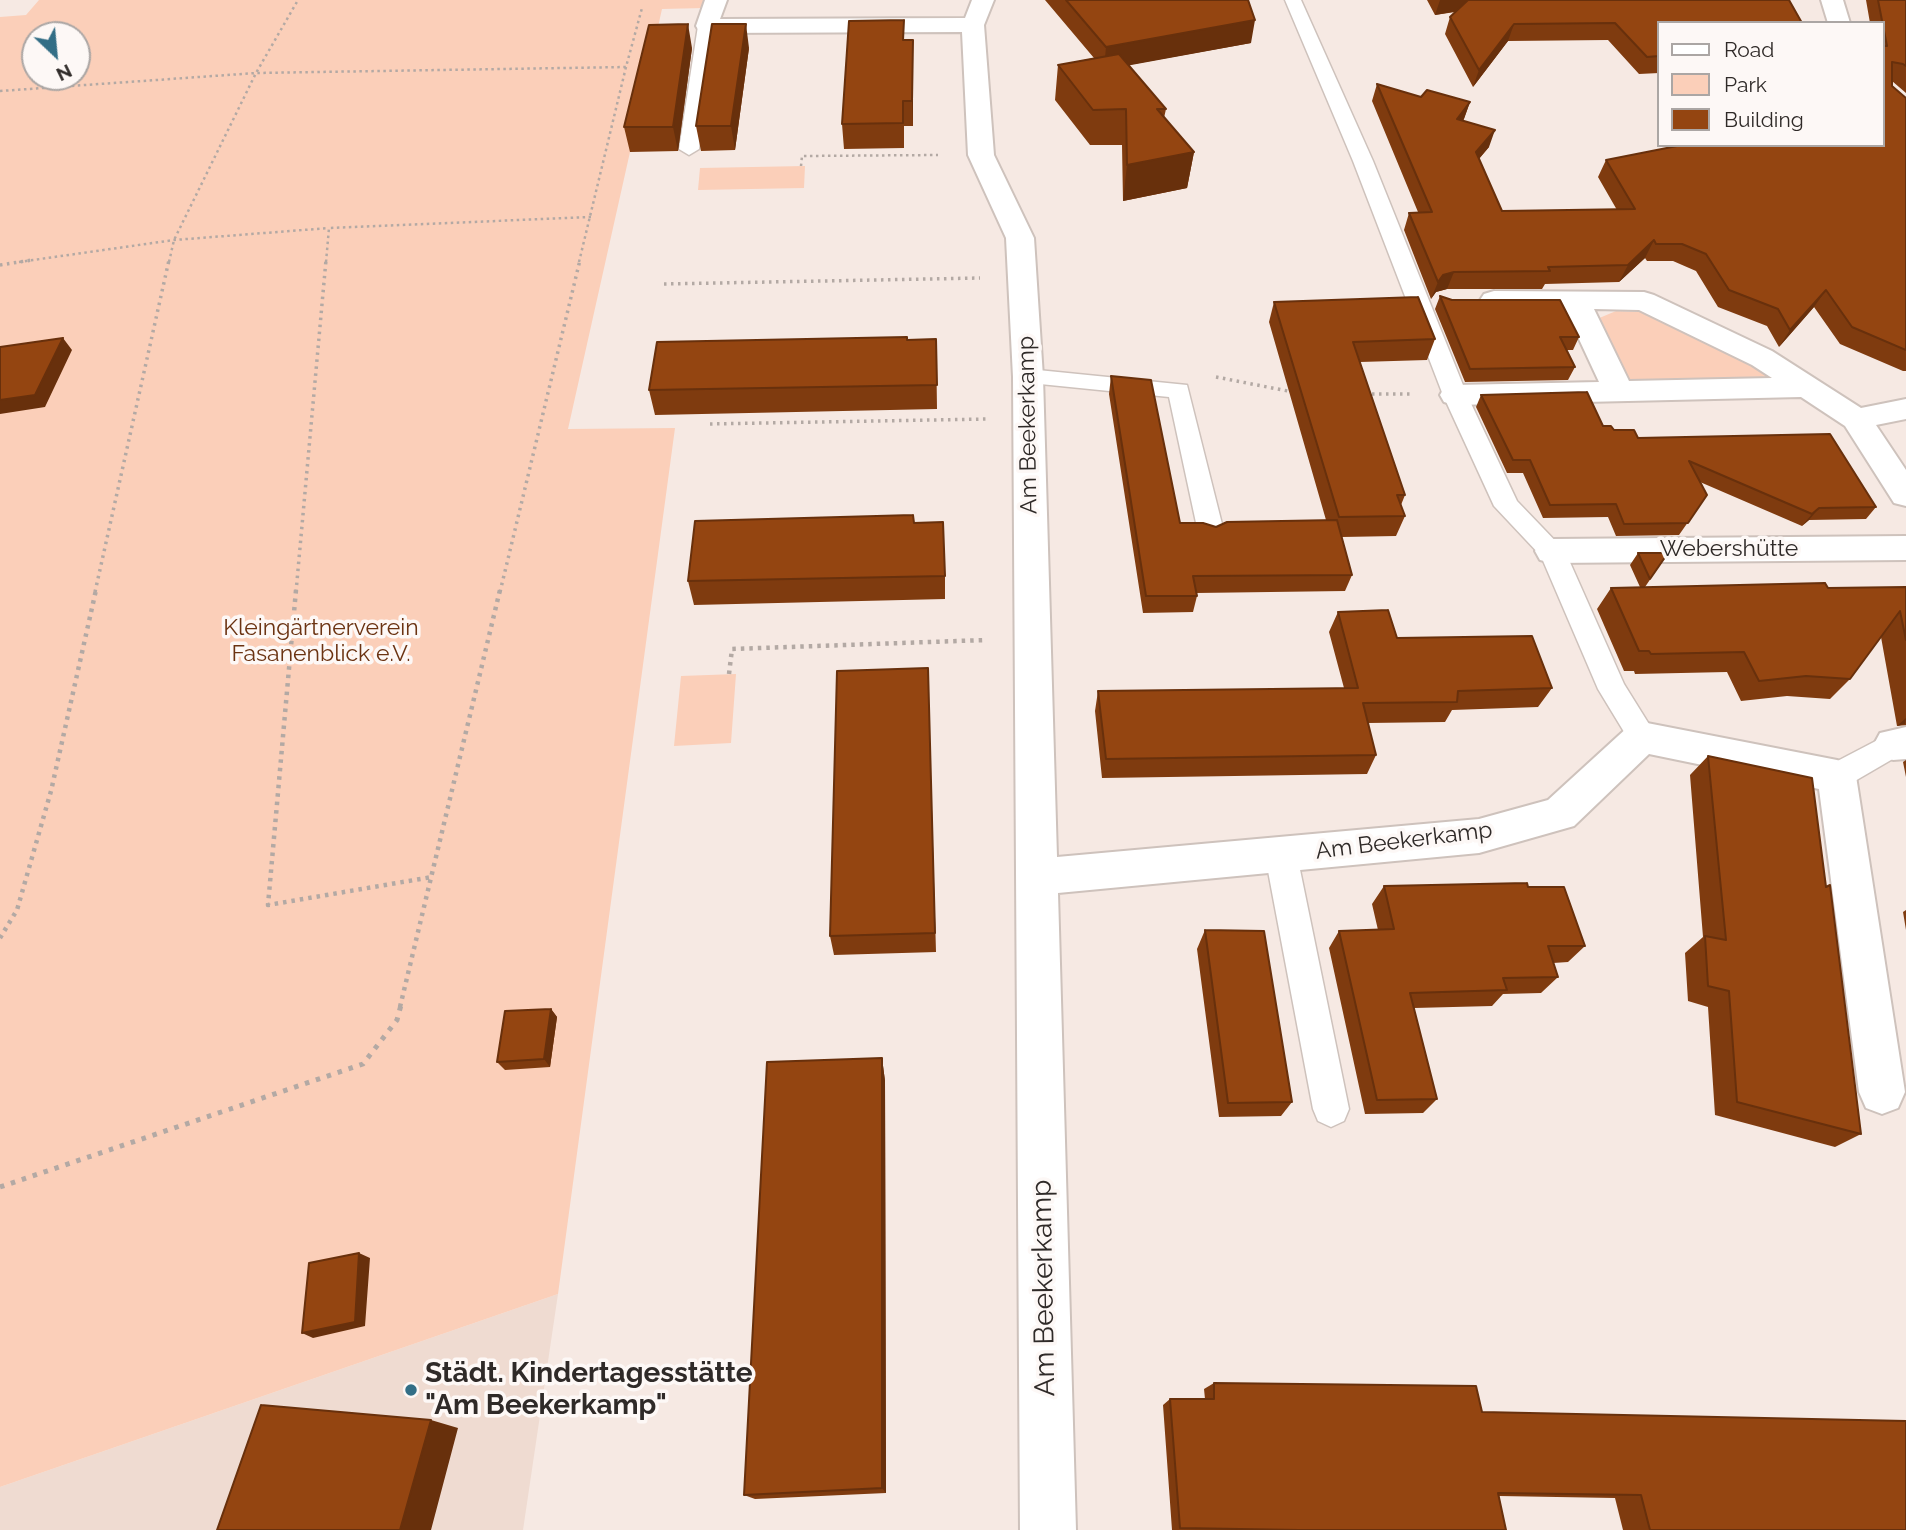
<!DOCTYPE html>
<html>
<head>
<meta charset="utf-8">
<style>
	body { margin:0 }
	#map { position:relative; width:1906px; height:1530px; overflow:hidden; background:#f6e9e3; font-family:Raleway,sans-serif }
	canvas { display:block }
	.legend { position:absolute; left:1657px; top:21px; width:228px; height:126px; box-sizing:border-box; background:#fdf8f6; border:2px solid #aba6a4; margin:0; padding:9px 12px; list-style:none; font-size:21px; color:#2f2a28 }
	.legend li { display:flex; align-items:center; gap:14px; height:35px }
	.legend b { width:35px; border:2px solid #aba6a4 }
	.north { position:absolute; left:21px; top:21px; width:70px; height:70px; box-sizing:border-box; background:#fdf8f6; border:2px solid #aba6a4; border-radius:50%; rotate:154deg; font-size:19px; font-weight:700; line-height:28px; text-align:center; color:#2f2a28 }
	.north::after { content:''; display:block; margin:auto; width:24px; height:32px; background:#336e86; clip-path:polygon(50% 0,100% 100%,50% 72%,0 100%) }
</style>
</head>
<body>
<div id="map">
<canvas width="1906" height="1530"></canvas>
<ul class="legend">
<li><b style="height:9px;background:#fff"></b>Road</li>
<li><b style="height:19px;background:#fbcfb9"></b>Park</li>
<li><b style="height:19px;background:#944511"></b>Building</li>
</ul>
<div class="north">N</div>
</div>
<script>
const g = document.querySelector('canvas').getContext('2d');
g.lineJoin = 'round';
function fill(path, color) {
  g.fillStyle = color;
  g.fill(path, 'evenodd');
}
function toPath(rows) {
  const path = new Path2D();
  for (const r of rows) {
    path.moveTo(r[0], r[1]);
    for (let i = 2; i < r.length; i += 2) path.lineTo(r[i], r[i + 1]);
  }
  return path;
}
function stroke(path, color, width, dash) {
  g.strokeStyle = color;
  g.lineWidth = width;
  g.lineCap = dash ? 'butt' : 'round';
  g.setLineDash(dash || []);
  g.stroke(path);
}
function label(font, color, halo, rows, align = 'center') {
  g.font = font + ' Raleway,sans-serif';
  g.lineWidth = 7;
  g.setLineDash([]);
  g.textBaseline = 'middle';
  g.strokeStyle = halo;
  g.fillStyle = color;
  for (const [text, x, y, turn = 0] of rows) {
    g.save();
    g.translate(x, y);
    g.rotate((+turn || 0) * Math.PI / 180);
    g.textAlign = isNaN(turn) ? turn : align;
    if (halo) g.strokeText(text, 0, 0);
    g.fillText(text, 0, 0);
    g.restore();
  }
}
const built = toPath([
	[558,1294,523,1530,0,1530,0,1487]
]);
const green = toPath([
	[39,0,707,0,705,8,662,9,568,429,675,428,558,1294,0,1487,0,17,26,15],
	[35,35,77,35,77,77,35,77],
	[805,166,804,188,698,190,700,168],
	[1616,311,1645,312,1770,370,1773,380,1637,383,1618,376,1597,319],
	[736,674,731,743,674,746,681,676]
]);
const pathFar3 = toPath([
	[0,91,256,73,626,67,642,8],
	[801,166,802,156,938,155],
	[19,262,174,240,329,228],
	[169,262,174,240,256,73,298,0],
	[326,262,329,228,591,217],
	[579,262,626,67]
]);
const pathFar2 = toPath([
	[0,265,32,260],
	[664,284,980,278],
	[1216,377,1293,392],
	[1365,394,1412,394],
	[710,424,986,419],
	[95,592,169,260],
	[296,592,326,260],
	[500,592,580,260]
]);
const pathFar1 = toPath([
	[296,590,268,905,432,877],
	[729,674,732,649,986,640],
	[0,938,17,910,51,791,96,590],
	[400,1007,500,590]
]);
const path = toPath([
	[0,1187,363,1064,397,1020,401,1005]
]);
const lane = toPath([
	[1285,0,1301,0,1373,161,1467,395,1517,501,1565,551,1624,684,1657,737,1652,745,1642,749,1632,745,1598,689,1541,556,1494,506,1443,395,1353,161,1285,0],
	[707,21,716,26,699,149,689,155,679,149,698,26,707,21],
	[1028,369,1187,385,1224,532,1220,539,1211,541,1202,539,1198,532,1169,397,1020,382,1016,377,1020,372,1028,369],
	[1893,732,1903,735,1906,741,1903,753,1848,785,1837,788,1826,785,1822,776,1826,767,1893,732],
	[1281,841,1292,845,1297,855,1349,1109,1344,1121,1331,1127,1318,1121,1313,1109,1265,855,1270,845,1281,841]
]);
const street = toPath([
	[705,0,727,0,720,19,965,18,972,0,994,0,984,25,994,155,1034,238,1043,377,1057,857,1479,819,1548,800,1629,726,1642,722,1837,760,1851,765,1856,776,1905,1092,1898,1108,1882,1114,1866,1108,1859,1092,1819,789,1649,754,1574,826,1479,853,1058,893,1076,1530,1020,1530,1013,377,1006,238,968,155,962,32,707,33,699,31,696,26,705,0],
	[1494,291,1644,292,1654,295,1772,351,1861,408,1906,399,1906,419,1876,425,1906,470,1906,506,1894,503,1845,426,1801,397,1455,405,1444,402,1440,395,1444,388,1455,385,1599,382,1565,309,1494,309,1484,306,1480,300,1484,294,1494,291],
	[1594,309,1639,310,1752,365,1772,378,1629,381,1594,309],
	[1906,536,1906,560,1552,563,1540,560,1535,551,1540,542,1552,539,1906,536],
	[1906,727,1906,759,1893,760,1880,755,1874,744,1880,733,1906,727]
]);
const secondary = toPath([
	[1821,0,1843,0,1850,23,1828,23,1821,0]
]);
const wall = toPath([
	[1045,0,1248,0,1251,43,1128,65,1166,109,1164,118,1194,152,1187,188,1123,201,1122,145,1090,145,1055,100,1058,65,1094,58],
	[1427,0,1789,0,1659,23,1659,73,1639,74,1608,40,1508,41,1473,87,1445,34,1450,17,1455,12,1435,15],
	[1866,0,1906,0,1906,93,1892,81,1892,86,1906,98,1906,371,1903,371,1840,344,1814,307,1779,347,1767,326,1718,307,1696,271,1673,261,1647,261,1645,258,1619,282,1545,284,1542,289,1447,289,1436,292,1431,299,1404,230,1409,213,1418,212,1372,101,1377,84,1421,97,1470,102,1463,121,1489,147,1479,159,1502,211,1617,210,1598,177,1606,160,1883,145,1883,23,1870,23],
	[904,40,913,64,913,126,904,126,904,148,844,149,842,124],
	[692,48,678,151,630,152,624,127],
	[749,48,735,150,701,151,696,126],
	[1440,296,1579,337,1573,350,1566,350,1575,367,1568,380,1465,382,1435,309],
	[1274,302,1435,339,1427,360,1360,362,1405,495,1401,505,1405,516,1396,536,1342,537,1352,575,1345,591,1196,593,1197,596,1193,612,1143,613,1109,394,1111,376,1180,523,1216,527,1326,520,1269,322],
	[936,339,937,409,655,415,649,390,907,340],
	[1481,395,1603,426,1638,438,1876,507,1866,519,1809,520,1802,526,1700,482,1707,495,1679,535,1616,536,1608,517,1543,518,1523,473,1507,473,1476,407],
	[1638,553,1668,553,1645,587,1828,588,1906,587,1906,725,1897,726,1881,637,1850,679,1830,699,1787,696,1741,701,1727,672,1635,674,1634,671,1624,671,1597,609,1611,588,1640,587,1630,565],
	[945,576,945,599,694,605,688,581],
	[1338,612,1397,638,1552,688,1538,707,1452,710,1445,722,1368,723,1376,755,1367,774,1102,778,1095,711,1098,691,1344,688,1329,632],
	[928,668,936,952,834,955,830,936],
	[1708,756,1826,887,1861,1134,1835,1147,1715,1115,1708,1007,1688,1001,1685,953,1703,937,1690,775],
	[1906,760,1906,777,1903,762],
	[1384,886,1528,887,1585,946,1568,962,1553,963,1558,977,1541,993,1503,994,1492,1006,1414,1008,1437,1099,1423,1113,1365,1114,1329,948,1339,931,1378,930,1372,904],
	[1906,910,1906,930,1903,912],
	[1205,930,1292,1102,1281,1116,1219,1117,1197,949],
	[551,1009,557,1017,550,1067,505,1070,497,1062],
	[882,1058,885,1081,886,1493,755,1499,744,1495],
	[1214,1383,1482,1412,1906,1530,1623,1530,1615,1498,1499,1496,1506,1530,1172,1530,1163,1405,1170,1399,1205,1399,1204,1389]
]);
const shadedWall = toPath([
	[1440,0,1473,0,1469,9,1435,15],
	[1255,20,1251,43,1104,70,1106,47],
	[688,24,692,48,678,151,673,127],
	[746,24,749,48,735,150,731,126],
	[1514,24,1508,41,1473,87,1479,70],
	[913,40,913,126,912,101],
	[1470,102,1464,119,1451,136,1457,119],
	[1495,130,1489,147,1470,169,1476,152],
	[1194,152,1187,188,1123,201,1127,165],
	[1654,240,1645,258,1619,282,1628,265],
	[1454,272,1447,289,1436,292,1431,299,1438,282,1443,275],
	[1826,290,1814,307,1779,347,1790,330],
	[63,338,72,350,45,407,0,414,0,400],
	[1819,508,1809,520,1802,526,1812,514],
	[1906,718,1905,724,1897,726],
	[551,1009,557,1017,550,1067,544,1059],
	[882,1058,885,1081,886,1493,882,1488],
	[359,1253,370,1258,365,1326,313,1338,302,1333],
	[431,1420,458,1428,431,1530,400,1530]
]);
const building = toPath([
	[1066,0,1248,0,1255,20,1106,47,1066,0],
	[1468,0,1789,0,1802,23,1659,23,1659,56,1647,57,1615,23,1514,24,1479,70,1450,17,1468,0],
	[1878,0,1906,0,1906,66,1903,64,1892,62,1892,86,1906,98,1906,350,1852,327,1826,290,1790,330,1778,309,1729,290,1706,254,1682,244,1656,244,1654,240,1628,265,1548,267,1550,271,1454,272,1443,275,1438,282,1409,213,1432,212,1377,84,1421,97,1427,90,1470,102,1457,119,1495,130,1476,152,1502,211,1635,209,1606,160,1682,145,1883,145,1883,46,1887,46,1878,0],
	[904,20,903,40,913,40,912,101,903,101,903,123,842,124,849,21,904,20],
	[688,24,673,127,624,127,649,25,688,24],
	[712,24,746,24,731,126,696,126,712,24],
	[1119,54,1166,109,1157,109,1194,152,1127,165,1126,109,1093,110,1058,65,1119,54],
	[1440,296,1452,300,1560,300,1579,337,1560,337,1575,367,1470,369,1440,296],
	[1418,297,1435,339,1353,342,1405,495,1397,495,1405,516,1339,517,1274,302,1418,297],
	[907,337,907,340,936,339,937,385,649,390,657,342,907,337],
	[63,338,35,395,0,400,0,347,63,338],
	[1111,376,1151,380,1180,523,1203,523,1216,527,1227,522,1337,520,1352,575,1193,576,1197,596,1146,596,1111,376],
	[1587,392,1603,426,1611,426,1614,430,1634,430,1638,438,1830,434,1876,507,1819,508,1812,514,1689,461,1707,495,1688,523,1624,524,1616,504,1550,505,1530,460,1513,460,1481,395,1587,392],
	[913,515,914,523,943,522,945,576,688,581,695,521,913,515],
	[1638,553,1668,553,1650,579,1638,553],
	[1825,583,1828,588,1906,587,1906,640,1900,611,1850,679,1806,676,1759,681,1744,652,1651,654,1649,651,1639,651,1611,588,1825,583],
	[1388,610,1397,638,1532,636,1552,688,1458,691,1457,702,1363,703,1376,755,1106,759,1098,691,1358,688,1338,612,1388,610],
	[928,668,935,933,830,936,837,671,928,668],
	[1708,756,1812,778,1826,887,1830,885,1861,1134,1737,1102,1729,991,1708,986,1705,936,1726,940,1708,756],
	[1527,883,1528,887,1564,887,1585,946,1548,946,1558,977,1503,978,1507,990,1410,993,1437,1099,1377,1100,1339,931,1394,929,1384,886,1527,883],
	[1205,930,1264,931,1292,1102,1228,1103,1205,930],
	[551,1009,544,1059,497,1062,505,1011,551,1009],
	[882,1058,882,1488,744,1495,767,1062,882,1058],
	[359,1253,355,1322,302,1333,309,1263,359,1253],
	[1214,1383,1476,1386,1482,1412,1906,1421,1906,1530,1650,1530,1641,1495,1498,1493,1506,1530,1299,1530,1180,1528,1170,1399,1214,1399,1214,1383],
	[261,1405,431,1420,400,1530,217,1530,261,1405]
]);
const markers = [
	[411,1390,7,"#336e86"]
];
const streetNames = [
	["Am Beekerkamp",1028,425,-91],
	["Webershütte",1729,549],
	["Am Beekerkamp",1404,841,-7]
];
const parkNames = [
	["Kleingärtnerverein",321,628],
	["Fasanenblick e.V.",321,654]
];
const nearStreetnames = [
	["Am Beekerkamp",1044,1288,-91]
];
const nearPoinames = [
	["Städt. Kindertagesstätte",425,1374],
	["\"Am Beekerkamp\"",425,1406]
];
fill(built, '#efdbd1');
fill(green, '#fbcfb9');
stroke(lane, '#cec2bc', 3);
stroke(street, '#cec2bc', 4);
stroke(secondary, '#cec2bc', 4);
stroke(pathFar3, '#b3a9a4', 2.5, [2.5, 3.5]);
stroke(pathFar2, '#b3a9a4', 3.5, [2.5, 4.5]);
stroke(pathFar1, '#b3a9a4', 4.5, [3.5, 5]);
stroke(path, '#b3a9a4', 5, [4.5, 7]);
fill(lane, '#fff');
fill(street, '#fff');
fill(secondary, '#fff');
fill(wall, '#7f3b0f');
fill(shadedWall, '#68300c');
fill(building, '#944511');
stroke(building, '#68300c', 2);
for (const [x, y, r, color] of markers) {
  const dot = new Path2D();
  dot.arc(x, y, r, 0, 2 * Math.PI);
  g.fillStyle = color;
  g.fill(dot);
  stroke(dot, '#fdf8f6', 2.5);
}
label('23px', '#2f2a28', '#fdf8f6', streetNames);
label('23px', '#6b3312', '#fdf8f6', parkNames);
label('28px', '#2f2a28', '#fdf8f6', nearStreetnames);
label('bold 28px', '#2f2a28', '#fdf8f6', nearPoinames, 'left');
</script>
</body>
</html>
